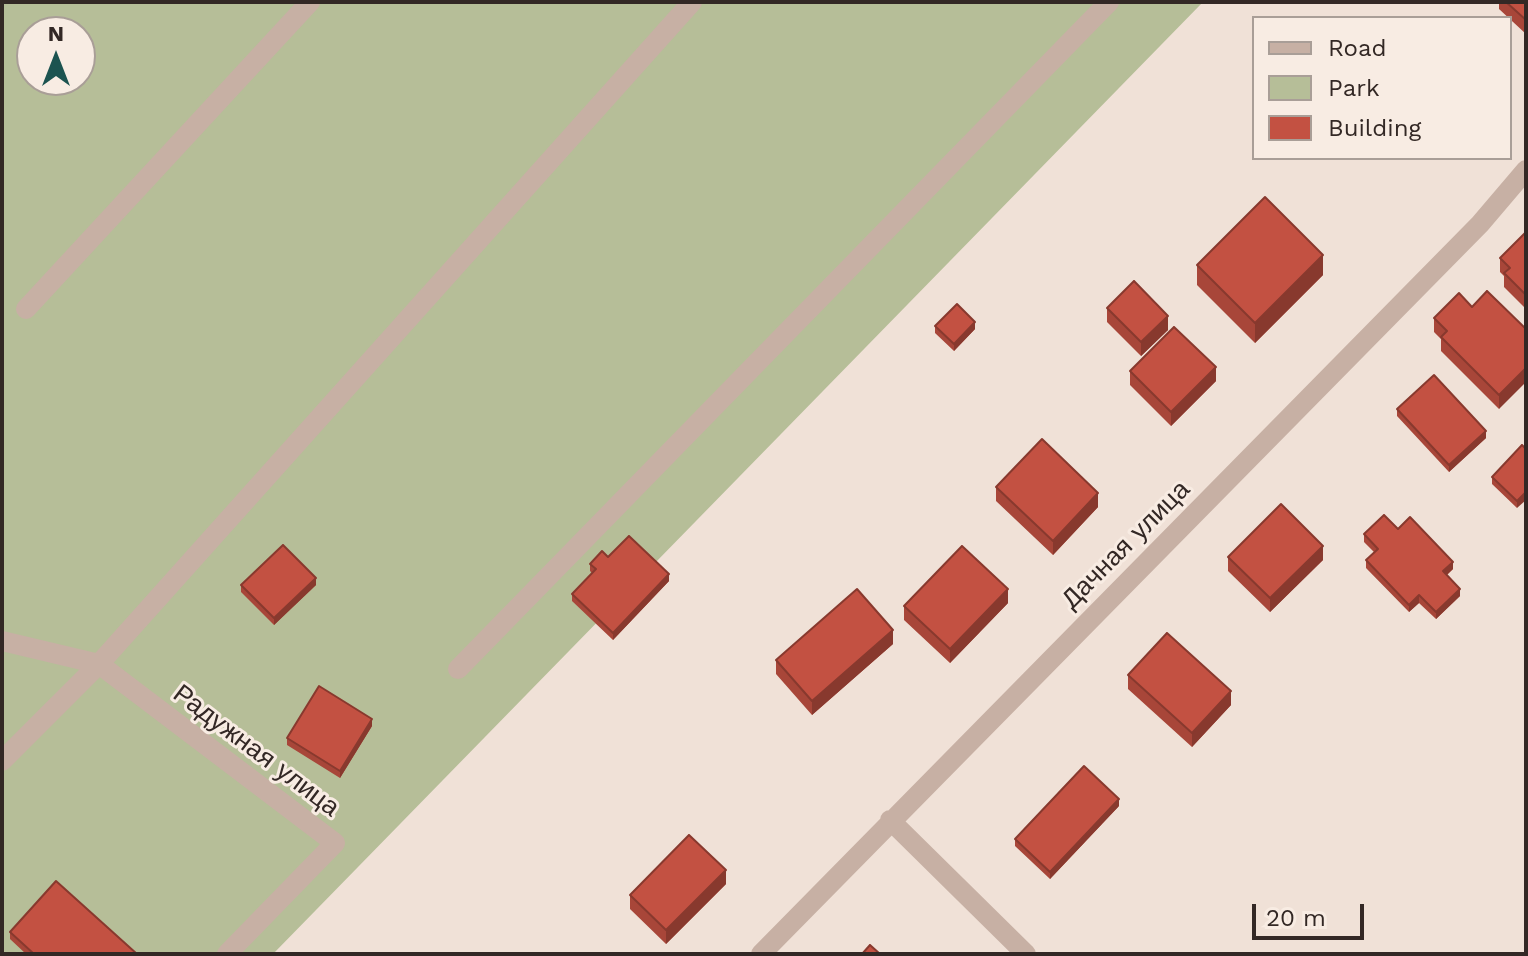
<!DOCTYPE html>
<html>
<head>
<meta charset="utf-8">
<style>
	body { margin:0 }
	#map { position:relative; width:1528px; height:956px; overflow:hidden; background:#f0e1d7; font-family:"Work Sans",sans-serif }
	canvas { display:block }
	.frame { position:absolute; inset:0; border:4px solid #332825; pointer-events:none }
	.legend { position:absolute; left:1252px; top:16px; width:260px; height:144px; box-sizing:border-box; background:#f8ece3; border:2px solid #a99e97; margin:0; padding:10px 14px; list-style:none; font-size:24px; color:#332825 }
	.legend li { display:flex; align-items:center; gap:16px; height:40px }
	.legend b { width:40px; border:2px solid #a99e97 }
	.north { position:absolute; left:16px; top:16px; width:80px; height:80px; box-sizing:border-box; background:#f8ece3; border:2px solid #a99e97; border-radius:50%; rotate:0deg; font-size:22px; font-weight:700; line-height:32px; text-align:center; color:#332825 }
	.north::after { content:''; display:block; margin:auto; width:28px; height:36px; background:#1c5350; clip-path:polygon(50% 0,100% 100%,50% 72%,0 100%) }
	.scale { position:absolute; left:1252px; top:904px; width:112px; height:36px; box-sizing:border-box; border:4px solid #332825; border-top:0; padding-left:10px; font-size:24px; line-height:28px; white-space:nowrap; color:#332825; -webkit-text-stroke:6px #f8ece3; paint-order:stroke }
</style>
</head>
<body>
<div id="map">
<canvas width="1528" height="956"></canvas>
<div class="frame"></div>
<ul class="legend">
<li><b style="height:10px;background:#c7b0a4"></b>Road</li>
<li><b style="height:22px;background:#b6be98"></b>Park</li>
<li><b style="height:22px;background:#c35142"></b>Building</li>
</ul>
<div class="north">N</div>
<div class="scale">20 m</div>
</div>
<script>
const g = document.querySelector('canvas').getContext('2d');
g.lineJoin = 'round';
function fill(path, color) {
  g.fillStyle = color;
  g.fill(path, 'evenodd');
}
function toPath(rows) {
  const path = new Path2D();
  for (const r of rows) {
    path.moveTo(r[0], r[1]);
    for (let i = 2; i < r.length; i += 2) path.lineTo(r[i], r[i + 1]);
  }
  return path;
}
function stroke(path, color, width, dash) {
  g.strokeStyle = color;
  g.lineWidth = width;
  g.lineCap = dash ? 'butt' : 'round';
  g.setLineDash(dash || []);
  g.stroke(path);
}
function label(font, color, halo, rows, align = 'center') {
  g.font = font + ' "Work Sans",sans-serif';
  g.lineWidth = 6;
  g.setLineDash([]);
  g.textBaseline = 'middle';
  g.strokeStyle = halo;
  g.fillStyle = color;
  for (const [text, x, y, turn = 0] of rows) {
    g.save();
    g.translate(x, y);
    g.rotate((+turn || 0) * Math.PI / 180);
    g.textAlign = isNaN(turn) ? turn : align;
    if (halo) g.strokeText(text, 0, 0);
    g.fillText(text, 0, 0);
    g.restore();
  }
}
const green = toPath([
	[2,2,1203,2,273,954,2,954],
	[32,32,80,32,80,80,32,80]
]);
const minor = toPath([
	[26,309,310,2],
	[2,641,99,664,335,843,227,954],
	[458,669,1109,2],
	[2,761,99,664,692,2],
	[890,820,1026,954],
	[761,954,1480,224,1526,170]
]);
const wall = toPath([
	[1499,2,1526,2,1526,34,1499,9],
	[1526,232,1526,309,1504,287,1504,276,1500,272,1500,258],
	[1197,265,1323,275,1255,343,1197,285],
	[1472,307,1526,329,1499,409,1441,351,1441,339,1434,332,1434,318],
	[1107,308,1168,330,1141,356,1107,322],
	[935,326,975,329,954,351,935,333],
	[1130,371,1216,381,1171,426,1130,385],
	[1397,409,1486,438,1449,472,1397,416],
	[1522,445,1517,508,1492,484,1492,477],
	[996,487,1098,507,1053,555,996,501],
	[1398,529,1453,569,1447,575,1460,596,1436,619,1419,603,1409,612,1366,568,1366,560,1374,552,1364,542,1364,534],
	[608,557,669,581,613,640,572,601,572,594,592,573,590,571,590,564],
	[1228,557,1323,560,1270,612,1228,571],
	[241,585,316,585,274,625,241,592],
	[1008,603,950,663,904,620,904,606],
	[893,644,812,715,776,674,776,660],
	[1128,675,1231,705,1192,747,1128,689],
	[372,726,340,778,287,745,287,738],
	[1119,806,1050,879,1015,846,1015,839],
	[726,884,666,944,630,909,630,895],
	[10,932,137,954,26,954,10,939]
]);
const shadedWall = toPath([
	[1323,255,1323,275,1255,343,1255,323],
	[1168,316,1168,330,1141,356,1141,342],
	[975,322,975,329,954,351,954,344],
	[1216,367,1216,381,1171,426,1171,412],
	[1526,368,1526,382,1499,409,1499,395],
	[1486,431,1486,438,1449,472,1449,465],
	[1526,492,1526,500,1517,508,1517,501],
	[1098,493,1098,507,1053,555,1053,541],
	[1323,546,1323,560,1270,612,1270,598],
	[1453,562,1453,569,1443,578,1443,571],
	[669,574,669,581,613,640,613,633],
	[316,578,316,585,274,625,274,618],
	[1008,589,1008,603,950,663,950,649],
	[1460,589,1460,596,1436,619,1436,612],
	[1419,595,1419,603,1409,612,1409,605],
	[893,630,893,644,812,715,812,701],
	[1231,691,1231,705,1192,747,1192,733],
	[372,719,372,726,340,778,340,771],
	[1119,799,1119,806,1050,879,1050,872],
	[726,870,726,884,666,944,666,930]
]);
const building = toPath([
	[1506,2,1526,2,1526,20,1506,2],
	[1265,197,1323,255,1255,323,1197,265,1265,197],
	[1526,232,1526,295,1504,273,1510,268,1500,258,1526,232],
	[1134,281,1168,316,1141,342,1107,308,1134,281],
	[1487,291,1526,329,1526,368,1499,395,1441,337,1447,331,1434,318,1459,293,1472,307,1487,291],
	[957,304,975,322,954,344,935,326,957,304],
	[1174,327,1216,367,1171,412,1130,371,1174,327],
	[1434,375,1486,431,1449,465,1397,409,1434,375],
	[1042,439,1098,493,1053,541,996,487,1042,439],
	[1522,445,1526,449,1526,492,1517,501,1492,477,1522,445],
	[1281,504,1323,546,1270,598,1228,557,1281,504],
	[1384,515,1398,529,1410,517,1453,562,1443,571,1460,589,1436,612,1419,595,1409,605,1366,560,1378,549,1364,534,1384,515],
	[629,536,669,574,613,633,572,594,596,569,590,564,602,551,608,557,629,536],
	[283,545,316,578,274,618,241,585,283,545],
	[962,546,1008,589,950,649,904,606,962,546],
	[857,589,893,630,812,701,776,660,857,589],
	[1167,633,1231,691,1192,733,1128,675,1167,633],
	[319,686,372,719,340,771,287,738,319,686],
	[1084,766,1119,799,1050,872,1015,839,1084,766],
	[689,835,726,870,666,930,630,895,689,835],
	[56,881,137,954,34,954,10,932,56,881],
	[870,945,880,954,862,954,870,945]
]);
const streetNames = [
	["Дачная улица",1126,545,-45],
	["Радужная улица",256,751,37]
];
fill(green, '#b6be98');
stroke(minor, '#c7b0a4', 20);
fill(wall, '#a84639');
fill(shadedWall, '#88392e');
fill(building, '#c35142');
stroke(building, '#88392e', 2);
label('26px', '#332825', '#f8ece3', streetNames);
</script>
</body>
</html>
